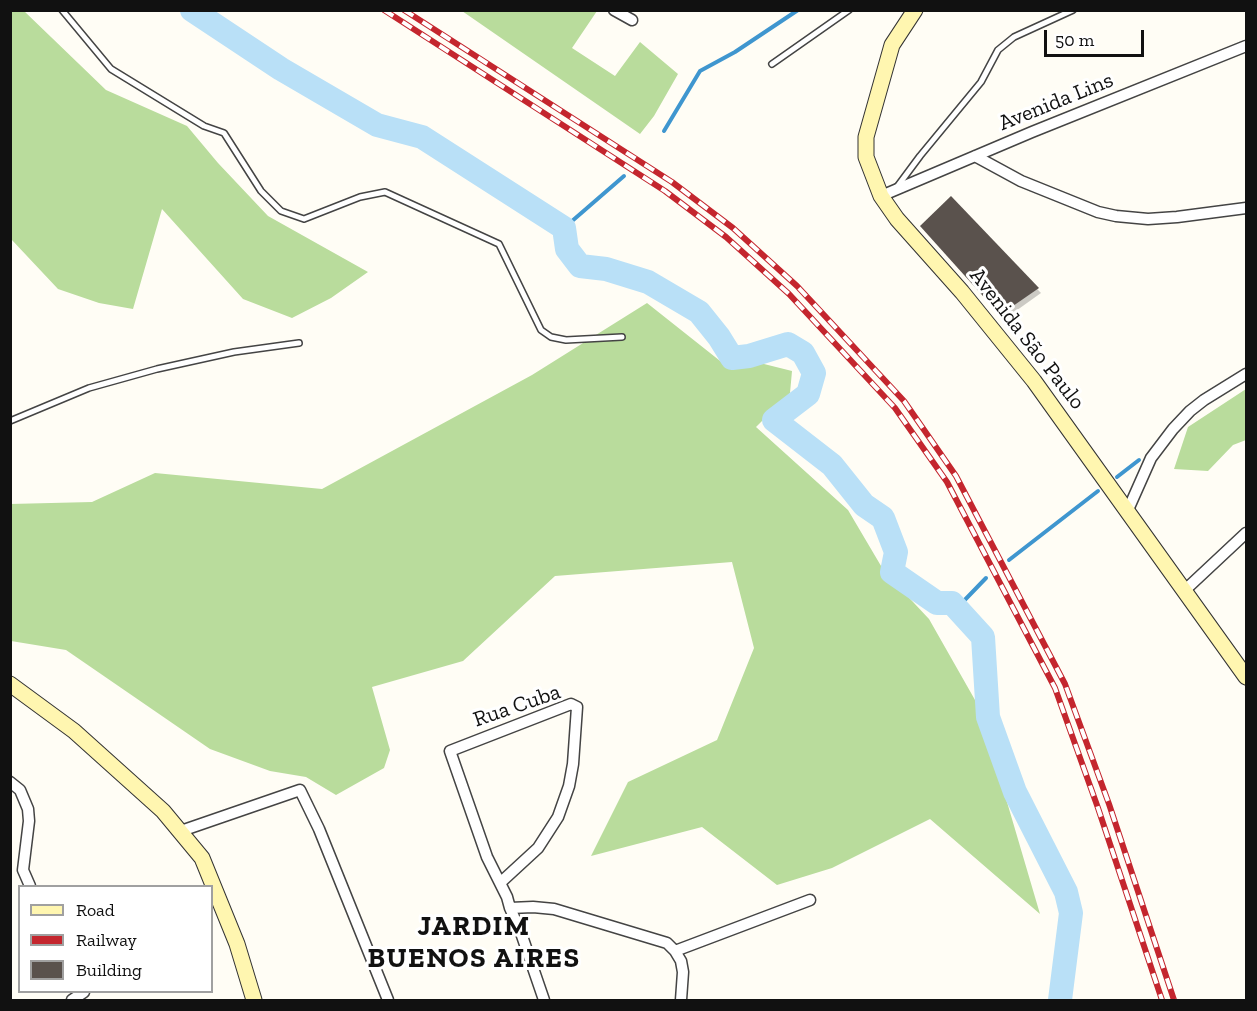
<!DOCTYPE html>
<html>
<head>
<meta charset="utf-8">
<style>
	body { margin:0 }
	#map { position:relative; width:1257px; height:1011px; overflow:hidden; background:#fffdf5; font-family:"Zilla Slab",serif }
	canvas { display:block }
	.frame { position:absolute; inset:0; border:12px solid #111; pointer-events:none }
	.legend { position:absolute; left:18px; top:885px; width:195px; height:108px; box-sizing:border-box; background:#fff; border:2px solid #a0a0a0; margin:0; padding:8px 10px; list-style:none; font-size:18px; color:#111 }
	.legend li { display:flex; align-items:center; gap:12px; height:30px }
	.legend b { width:30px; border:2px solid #a0a0a0 }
	.scale { position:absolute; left:1044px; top:30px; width:100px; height:27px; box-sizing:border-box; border:3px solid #111; border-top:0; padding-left:8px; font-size:18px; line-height:21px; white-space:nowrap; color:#111; -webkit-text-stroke:4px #fff; paint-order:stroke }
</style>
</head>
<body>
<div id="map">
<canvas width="1257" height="1011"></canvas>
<div class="frame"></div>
<ul class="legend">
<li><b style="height:8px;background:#fff6b0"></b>Road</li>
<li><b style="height:8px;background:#c4262e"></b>Railway</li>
<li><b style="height:16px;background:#5a524d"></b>Building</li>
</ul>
<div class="scale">50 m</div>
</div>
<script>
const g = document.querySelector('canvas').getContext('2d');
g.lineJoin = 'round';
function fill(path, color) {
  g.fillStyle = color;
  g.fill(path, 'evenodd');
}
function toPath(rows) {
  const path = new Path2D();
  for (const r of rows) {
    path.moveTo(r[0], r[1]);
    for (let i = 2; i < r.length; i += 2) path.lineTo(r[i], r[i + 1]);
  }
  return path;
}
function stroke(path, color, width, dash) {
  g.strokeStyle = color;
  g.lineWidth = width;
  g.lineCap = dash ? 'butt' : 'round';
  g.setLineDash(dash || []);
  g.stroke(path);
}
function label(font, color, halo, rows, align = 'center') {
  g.font = font + ' "Zilla Slab",serif';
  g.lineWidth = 6;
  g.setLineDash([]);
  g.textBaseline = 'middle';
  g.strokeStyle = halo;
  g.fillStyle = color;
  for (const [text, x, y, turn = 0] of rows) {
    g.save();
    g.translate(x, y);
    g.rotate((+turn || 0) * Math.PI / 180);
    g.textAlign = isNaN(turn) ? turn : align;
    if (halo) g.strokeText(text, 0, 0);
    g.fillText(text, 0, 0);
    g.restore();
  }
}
const forest = toPath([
	[11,10,24,11,106,90,187,126,218,163,268,216,368,272,331,298,292,318,243,299,162,209,133,309,99,303,58,289,11,239],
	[462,11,597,11,572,48,615,76,640,42,678,74,654,116,640,134],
	[647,303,729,368,752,361,792,371,790,393,756,427,848,510,884,571,929,619,979,707,1040,914,930,819,832,868,777,885,702,827,591,856,628,782,717,740,754,648,732,562,555,576,463,661,372,687,390,750,384,768,336,795,306,777,270,771,210,749,66,650,11,641,10,504,92,502,155,473,322,489,532,375],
	[1246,389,1246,440,1233,445,1208,471,1174,469,1188,427]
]);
const shadow = toPath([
	[951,199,1041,293,1006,318,922,227]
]);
const stream = toPath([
	[664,131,700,71,735,52,798,10],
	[564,228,624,176],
	[1117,477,1139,460],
	[1009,560,1098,491],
	[957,608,986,578]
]);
const river = toPath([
	[192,10,281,69,377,125,422,137,564,228,567,249,580,266,606,269,648,282,699,312,719,337,732,358,749,356,788,344,803,353,814,373,808,394,774,420,832,465,864,505,883,518,896,552,892,572,937,603,952,603,983,637,988,717,1015,792,1066,892,1071,913,1060,1000]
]);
const building = toPath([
	[951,196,1039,288,1000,315,920,226]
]);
const lane = toPath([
	[62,10,111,69,204,126,224,133,261,191,281,211,304,219,360,197,385,192,499,244,541,330,551,337,566,340,622,337],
	[772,64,849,10],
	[897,187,920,156,981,82,998,50,1014,37,1073,10],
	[10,421,89,388,157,369,234,352,299,343]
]);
const street = toPath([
	[614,10,632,20],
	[975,156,1021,181,1098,212,1116,216,1148,219,1177,217,1246,208],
	[881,196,1032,132,1246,46],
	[1127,512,1151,458,1173,429,1190,411,1204,400,1246,374],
	[1184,591,1246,533],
	[10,782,20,790,28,809,29,821,23,870,30,886],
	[181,831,300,790,319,829,388,1000],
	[500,883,538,848,558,817,569,786,573,764,577,707,571,704,450,751,487,857,507,897,510,908,521,933,544,1000],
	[510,908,533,907,554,909,667,943,675,951,681,961,683,972,681,1000],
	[675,951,810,900],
	[72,1000,84,992]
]);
const secondary = toPath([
	[915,10,892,45,866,137,866,157,881,196,897,219,962,292,1034,381,1246,677],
	[10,684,74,731,163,811,202,858,237,944,254,1000]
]);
const rail = toPath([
	[384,10,665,191,726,237,789,294,895,408,947,482,1055,688,1098,808,1162,1000],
	[404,10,672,182,733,228,797,286,904,401,956,476,1065,684,1109,804,1174,1000]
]);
const streetNames = [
	["Avenida Lins",1056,102,-22],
	["Avenida São Paulo",1027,339,52],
	["Rua Cuba",517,706,-19]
];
const districtNames = [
	["JARDIM",474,927],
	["BUENOS AIRES",474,959]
];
fill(forest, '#b9dc9c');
fill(shadow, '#0003');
stroke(stream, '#3f96cf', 4);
stroke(river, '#b9e0f7', 24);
fill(building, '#5a524d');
stroke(lane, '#444', 8);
stroke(street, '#444', 13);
stroke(secondary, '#333', 17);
stroke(lane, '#fff', 5);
stroke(street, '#fff', 10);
stroke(secondary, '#fff6b0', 15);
stroke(rail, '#c4262e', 6);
stroke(rail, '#fff', 4, [11]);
label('22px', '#111', '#fff', streetNames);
g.letterSpacing = '1.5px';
label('bold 28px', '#111', '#fff', districtNames);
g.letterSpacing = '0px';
</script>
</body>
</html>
